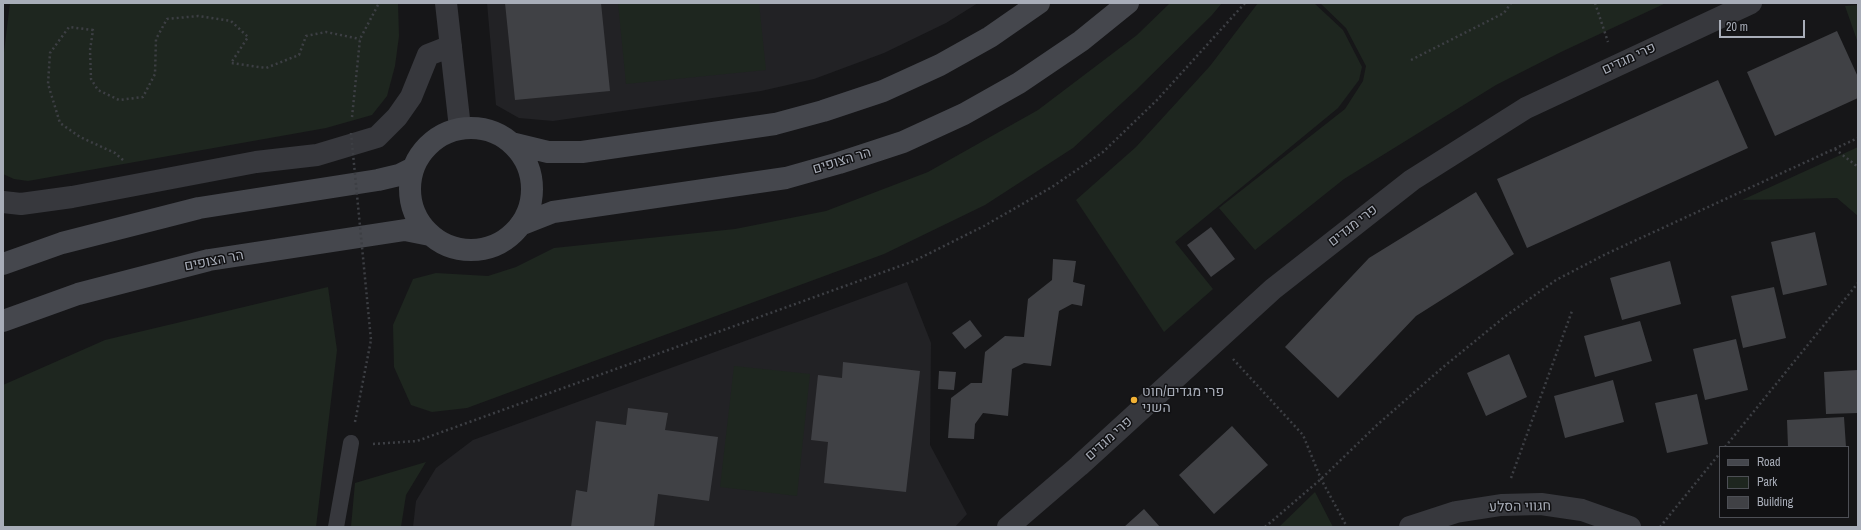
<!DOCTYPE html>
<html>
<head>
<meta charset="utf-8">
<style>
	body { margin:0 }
	#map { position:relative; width:1861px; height:530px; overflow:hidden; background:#161618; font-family:"Archivo Narrow",sans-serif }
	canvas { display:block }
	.frame { position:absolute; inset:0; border:4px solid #a8adb8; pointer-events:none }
	.legend { position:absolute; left:1719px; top:446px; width:130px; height:72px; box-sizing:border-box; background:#111113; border:1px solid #4d4f55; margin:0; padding:5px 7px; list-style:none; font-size:12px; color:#a8adb8 }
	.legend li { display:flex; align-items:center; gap:8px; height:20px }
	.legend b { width:20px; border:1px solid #4d4f55 }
	.scale { position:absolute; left:1719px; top:20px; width:86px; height:18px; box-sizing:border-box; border:2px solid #a8adb8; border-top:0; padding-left:5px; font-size:12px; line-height:14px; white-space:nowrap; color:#a8adb8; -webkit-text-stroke:3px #111113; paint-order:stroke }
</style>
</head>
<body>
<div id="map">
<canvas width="1861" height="530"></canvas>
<div class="frame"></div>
<ul class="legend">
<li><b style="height:5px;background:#45474d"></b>Road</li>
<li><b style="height:11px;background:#1e261f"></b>Park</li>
<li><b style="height:11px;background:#404145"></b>Building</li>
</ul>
<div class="scale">20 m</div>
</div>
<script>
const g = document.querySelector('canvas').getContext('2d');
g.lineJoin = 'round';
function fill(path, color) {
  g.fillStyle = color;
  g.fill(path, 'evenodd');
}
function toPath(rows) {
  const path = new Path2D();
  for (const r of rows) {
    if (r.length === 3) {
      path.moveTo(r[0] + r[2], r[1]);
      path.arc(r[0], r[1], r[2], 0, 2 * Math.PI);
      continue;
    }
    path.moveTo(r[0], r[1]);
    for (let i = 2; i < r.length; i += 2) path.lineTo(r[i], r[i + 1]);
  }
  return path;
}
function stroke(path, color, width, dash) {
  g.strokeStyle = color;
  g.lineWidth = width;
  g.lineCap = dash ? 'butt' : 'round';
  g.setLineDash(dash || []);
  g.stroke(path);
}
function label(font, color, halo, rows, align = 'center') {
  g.font = font + ' "Archivo Narrow",Heebo,sans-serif';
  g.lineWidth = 3;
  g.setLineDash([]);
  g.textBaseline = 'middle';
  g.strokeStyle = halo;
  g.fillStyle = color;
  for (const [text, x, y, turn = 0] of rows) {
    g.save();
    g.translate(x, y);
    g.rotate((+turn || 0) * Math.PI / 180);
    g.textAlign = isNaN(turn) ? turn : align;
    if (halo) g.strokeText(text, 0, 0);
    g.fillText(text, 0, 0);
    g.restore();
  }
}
const built = toPath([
	[487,3,978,3,946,23,884,53,814,79,761,91,553,121,519,118,496,105],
	[907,282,931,343,930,445,967,514,955,527,413,527,416,501,436,468,473,440]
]);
const green = toPath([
	[10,3,398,3,399,36,395,66,387,96,372,115,326,128,28,181,14,179,3,174,3,60],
	[618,3,759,3,766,70,626,84],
	[1170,3,1222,3,1212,15,1136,90,1073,148,985,205,884,254,467,408,432,412,411,405,394,367,393,325,413,279,436,273,488,276,516,267,554,248,735,229,826,211,928,172,1038,110,1137,35],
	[1258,3,1314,3,1343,30,1362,67,1359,80,1338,108,1175,242,1213,289,1164,332,1076,200,1136,147,1210,66],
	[1320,3,1666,3,1561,52,1496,85,1344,179,1255,250,1219,208,1345,109,1363,81,1366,66,1346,28],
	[1858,5,1858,43,1845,6],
	[1858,147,1858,216,1837,198,1742,200],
	[328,287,337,350,316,527,3,527,3,385,105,340],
	[734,366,810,374,797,496,720,487],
	[426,462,406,495,401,527,351,527,355,483],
	[1315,492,1333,527,1279,527]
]);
const building = toPath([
	[505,3,601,3,610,91,515,100],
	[1837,31,1858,77,1858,98,1775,136,1747,72],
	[1718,80,1748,148,1527,248,1497,179],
	[1476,192,1514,254,1416,316,1338,398,1285,347,1369,258],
	[1211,227,1235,259,1211,277,1187,245],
	[1815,232,1827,285,1783,295,1771,242],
	[1053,259,1076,261,1073,282,1085,285,1082,306,1072,304,1059,311,1051,366,1024,363,1012,369,1008,416,983,413,975,424,974,439,948,438,951,398,971,383,982,383,985,352,1005,336,1024,337,1028,299,1052,280],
	[1670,261,1681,304,1622,320,1610,278],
	[1774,287,1786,338,1743,348,1731,296],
	[970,320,982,336,965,349,952,333],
	[1640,321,1652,361,1595,377,1584,336],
	[1736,339,1748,390,1705,400,1693,349],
	[1509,354,1527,397,1486,416,1467,373],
	[843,362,920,371,906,492,824,483,828,442,811,440,818,375,842,378],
	[1858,370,1858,413,1826,414,1824,372],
	[939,371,956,372,954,390,938,389],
	[1613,380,1624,422,1565,438,1554,396],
	[1697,394,1708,444,1667,453,1655,403],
	[628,408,668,413,665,430,718,437,709,501,658,494,654,527,571,527,576,490,587,492,596,421,626,425],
	[1844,417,1846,447,1788,447,1787,420],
	[1232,426,1268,465,1214,514,1179,475],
	[1144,509,1160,527,1124,527]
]);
const path = toPath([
	[1595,3,1608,42],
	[1411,60,1504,13,1511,3],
	[352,117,360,39,379,3],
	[1835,149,1858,167],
	[123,160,115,153,80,137,60,123,48,84,50,53,69,27,93,30,90,50,91,79,98,90,119,100,143,97,155,74,156,39,167,19,198,16,231,21,248,37,231,63,266,68,299,55,306,36,326,32,360,39],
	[1233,359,1303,435,1321,479,1347,527],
	[355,422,371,340],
	[373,444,417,441,914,261,984,226,1052,187,1103,152,1157,100,1245,3],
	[1725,447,1858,283],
	[1511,478,1572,311],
	[1265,527,1321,479,1377,425,1442,368,1507,315,1556,280,1606,254,1858,138],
	[1660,527,1720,453]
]);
const service = toPath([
	[336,527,351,443]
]);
const minor = toPath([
	[446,3,460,128],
	[3,202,21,204,72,197,256,162,317,155,377,137,397,117,411,97,428,55,451,46],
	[1008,527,1079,466,1273,289,1412,180,1526,108,1751,3],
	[1410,527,1456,512,1501,505,1541,504,1582,510,1630,527]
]);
const secondary = toPath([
	[471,189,61],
	[511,143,548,152,582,152,775,124,823,111,883,91,940,65,990,37,1039,3],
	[520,225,553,212,786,178,839,163,903,142,964,114,1019,83,1081,41,1128,3],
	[3,264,62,243,199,208,378,180,399,175,413,168],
	[3,321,78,294,209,260,405,230,430,235]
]);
const pathBridge = toPath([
	[351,133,371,340]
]);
const markers = [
	[1134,400,4,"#f2b134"]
];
const streetNames = [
	["פרי מגדים",1629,59,-25],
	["הר הצופים",842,161,-17],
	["פרי מגדים",1353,226,-38],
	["הר הצופים",214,261,-11],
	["פרי מגדים",1109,439,-42],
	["חגווי הסלע",1520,507,-1]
];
const poiNames = [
	["פרי מגדים/חוט",1142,392],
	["השני",1142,408]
];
fill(built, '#222225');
fill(green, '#1e261f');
fill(building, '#404145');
stroke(path, '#3d3f44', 2.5, [2, 3]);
stroke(service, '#37383d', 16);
stroke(minor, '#37383d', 22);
stroke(secondary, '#45474d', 22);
stroke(pathBridge, '#3d3f44', 2.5, [2, 3]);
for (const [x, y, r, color] of markers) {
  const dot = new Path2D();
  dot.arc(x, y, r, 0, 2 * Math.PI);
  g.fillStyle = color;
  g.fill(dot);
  stroke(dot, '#111113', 1.5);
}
label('14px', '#a8adb8', '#111113', streetNames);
label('14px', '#a8adb8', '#111113', poiNames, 'left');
</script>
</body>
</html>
